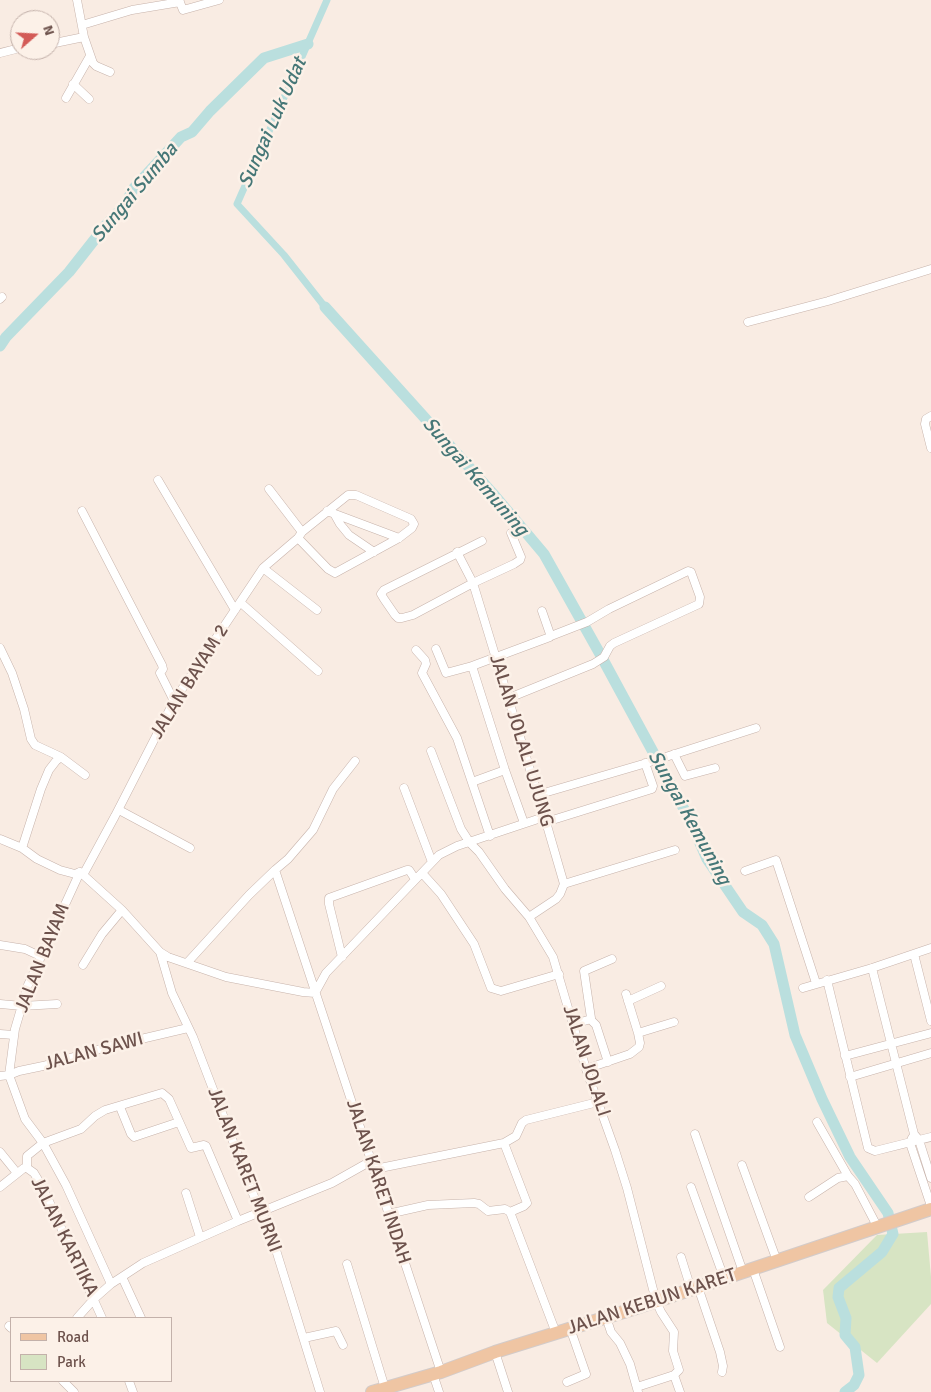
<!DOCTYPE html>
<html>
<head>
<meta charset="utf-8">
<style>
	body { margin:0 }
	#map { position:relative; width:931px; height:1392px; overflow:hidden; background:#f9ece3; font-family:Signika,sans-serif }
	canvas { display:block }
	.legend { position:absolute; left:10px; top:1317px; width:162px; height:65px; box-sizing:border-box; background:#fcf1e8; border:1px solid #c3b1aa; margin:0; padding:6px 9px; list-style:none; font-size:15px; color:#6d524c }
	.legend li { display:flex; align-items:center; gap:10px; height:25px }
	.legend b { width:25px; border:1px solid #c3b1aa }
	.north { position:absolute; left:10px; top:10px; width:50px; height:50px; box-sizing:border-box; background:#fcf1e8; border:1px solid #c3b1aa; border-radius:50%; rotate:71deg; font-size:14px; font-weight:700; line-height:20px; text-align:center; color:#6d524c }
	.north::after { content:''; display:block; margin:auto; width:18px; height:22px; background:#d35b57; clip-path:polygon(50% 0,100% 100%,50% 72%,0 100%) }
</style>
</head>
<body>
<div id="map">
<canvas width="931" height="1392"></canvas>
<ul class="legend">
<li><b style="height:6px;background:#efc5a3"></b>Road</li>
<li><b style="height:14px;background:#d7e4c3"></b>Park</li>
</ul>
<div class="north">N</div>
</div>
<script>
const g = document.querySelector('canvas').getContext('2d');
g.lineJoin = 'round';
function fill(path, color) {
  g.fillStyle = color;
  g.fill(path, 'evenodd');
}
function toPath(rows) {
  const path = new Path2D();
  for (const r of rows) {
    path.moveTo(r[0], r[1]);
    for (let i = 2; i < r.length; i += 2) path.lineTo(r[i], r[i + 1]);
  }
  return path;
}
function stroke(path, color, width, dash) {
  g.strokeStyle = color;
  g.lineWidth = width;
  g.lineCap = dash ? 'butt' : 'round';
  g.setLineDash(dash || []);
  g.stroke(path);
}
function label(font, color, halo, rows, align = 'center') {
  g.font = font + ' Signika,sans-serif';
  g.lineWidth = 5;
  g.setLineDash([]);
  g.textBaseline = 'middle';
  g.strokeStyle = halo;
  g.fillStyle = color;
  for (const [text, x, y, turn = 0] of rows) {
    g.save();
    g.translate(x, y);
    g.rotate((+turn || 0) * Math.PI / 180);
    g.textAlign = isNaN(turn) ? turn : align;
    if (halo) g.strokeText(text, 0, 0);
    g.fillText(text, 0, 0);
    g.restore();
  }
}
const green = toPath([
	[927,1232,931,1277,931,1304,877,1363,827,1323,823,1290,877,1235]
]);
const canal = toPath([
	[325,307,284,255,237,204,327,0]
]);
const river = toPath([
	[325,307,495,496,544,554,600,654,691,822,707,859,743,912,762,925,774,944,795,1035,822,1099,850,1157,888,1213,893,1234,882,1252,839,1288,838,1297,846,1318,845,1335,855,1347,859,1375,854,1385,845,1392],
	[0,346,6,337,69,272,106,225,124,206,134,188,181,137,192,132,210,111,264,58,308,44]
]);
const minor = toPath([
	[77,0,84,37,93,63,96,66,110,72],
	[179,0,183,10,219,0],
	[82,25,132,10,180,2],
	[50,44,84,37],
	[0,53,20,48],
	[73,84,89,99],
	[66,98,90,56],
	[0,299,2,297],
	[748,322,828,301,931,269],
	[931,416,926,419,925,424,931,448],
	[158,480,235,610],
	[269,489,302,532],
	[82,511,162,665,163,669,160,673,174,701],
	[327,511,399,538],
	[335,515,340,524,349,535,374,552],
	[482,541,384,590,381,594,384,599,395,615,398,618,402,618,413,615,473,583,514,564,520,560,521,557,511,533],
	[457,552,473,583,546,822,564,884,560,894,556,899,529,917],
	[263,568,317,610],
	[241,603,318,671],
	[0,648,12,673,24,709,31,739,35,745,61,757,85,775],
	[436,649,446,673,472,666],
	[416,650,425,660,426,664,422,673,457,738,490,836],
	[509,698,593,664,604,657,610,646,614,643,699,604,700,597,691,572,688,571,609,609,587,622,551,636],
	[431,751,461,829,470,843,479,852,505,889,529,917,553,957,586,1069,615,1150,627,1188,656,1301,661,1312,674,1332,673,1351,679,1370,674,1375,680,1392],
	[674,754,685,776,715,768],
	[355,761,333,789,313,830,288,859,275,870,441,1372],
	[472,782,505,770],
	[404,788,432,862],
	[537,795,650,762,756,728],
	[119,810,190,848],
	[546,822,652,789,653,786,645,763],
	[524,823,505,770,472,666,550,637,550,634,542,611],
	[0,839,22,848,37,859,60,870,75,874,80,872,122,910,160,952,168,957,226,977,303,992,315,993],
	[22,848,41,789,49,770,56,761,61,757],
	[745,871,776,860,816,983],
	[80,872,28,985,15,1029,9,1075,25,1119,43,1143,66,1185,111,1284],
	[422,873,441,894,474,944,491,988,501,991,559,974],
	[83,875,115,816,174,701,263,568,298,538,302,532,348,495,356,495,411,519,414,524,412,528,399,538,335,573,328,569,298,538],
	[564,884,675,850],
	[0,945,25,949,40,956],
	[160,952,172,993,193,1037,260,1212,267,1221,320,1392],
	[914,954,931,1021],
	[342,957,329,904,329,898,407,870,409,870,415,879],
	[187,963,249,895,275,870],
	[83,965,102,934,122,910],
	[872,968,914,1134,919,1140,931,1178],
	[827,980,868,1148,875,1151,931,1137],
	[803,988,872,968,931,948],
	[315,993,326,973,439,855,457,846,544,817],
	[628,1001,661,986],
	[0,1004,22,1006,57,1004],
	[590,1019,596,1025,608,1062],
	[573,1024,588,1020,591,1018,584,971,612,959],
	[638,1033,674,1022],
	[0,1034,14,1035],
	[845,1056,931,1033],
	[586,1069,630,1054,639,1047,640,1043,638,1033,626,994],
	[0,1076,9,1075,19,1071,43,1066,107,1047,188,1028],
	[850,1077,931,1053],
	[120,1107,131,1134,134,1137,179,1122],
	[817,1122,848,1176],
	[695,1134,743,1272],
	[912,1138,910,1143,931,1206],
	[504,1143,516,1136,522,1123,526,1120,598,1102],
	[0,1152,17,1173],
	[742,1165,777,1261],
	[27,1168,27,1156,43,1143,81,1129,95,1116,105,1110,162,1093,169,1099,191,1148,204,1145,206,1146,238,1221],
	[375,1169,504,1143,527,1203,524,1206,510,1212,556,1333],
	[0,1187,24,1168,27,1168,34,1173,43,1188,102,1318],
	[691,1187,724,1278],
	[186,1193,200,1237],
	[809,1197,838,1178,848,1176,855,1184,877,1226],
	[388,1214,428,1205,474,1203,479,1204,488,1211,505,1209,510,1212],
	[681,1257,691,1289],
	[347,1264,385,1388,387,1391],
	[753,1269,780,1347],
	[122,1277,141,1318],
	[698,1287,720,1352,723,1366,722,1372],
	[606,1317,611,1332,620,1343,630,1364,638,1392],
	[77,1318,94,1299,111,1284,143,1263,238,1221,332,1183,371,1161],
	[9,1326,11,1328],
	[304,1338,336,1331,343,1345],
	[495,1352,508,1392],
	[433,1374,439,1392],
	[63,1381,74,1392],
	[129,1381,133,1392],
	[567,1382,586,1374,570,1328],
	[637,1387,674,1375]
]);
const primary = toPath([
	[372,1392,441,1372,495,1352,633,1309,931,1209]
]);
const streetNames = [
	["JALAN BAYAM 2",190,682,-58],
	["JALAN JOLALI UJUNG",521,741,73],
	["JALAN BAYAM",43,958,-68],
	["JALAN SAWI",94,1052,-15],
	["JALAN JOLALI",586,1061,72],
	["JALAN KARET MURNI",244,1170,69],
	["JALAN KARET INDAH",378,1182,72],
	["JALAN KARTIKA",64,1237,64],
	["JALAN KEBUN KARET",652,1302,-18]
];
const waterNames = [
	["Sungai Luk Udat",273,123,-66],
	["Sungai Sumba",135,193,-50],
	["Sungai Kemuning",475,477,49],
	["Sungai Kemuning",689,818,61]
];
fill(green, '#d7e4c3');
stroke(canal, '#badfde', 7);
stroke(river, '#badfde', 11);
stroke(minor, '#c7b3ab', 9);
stroke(primary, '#d3cbc9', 14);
stroke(minor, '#fff', 8);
stroke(primary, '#efc5a3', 12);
label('19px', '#6d524c', '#fcf1e8', streetNames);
label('italic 20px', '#467777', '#fcf1e8', waterNames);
</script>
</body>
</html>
